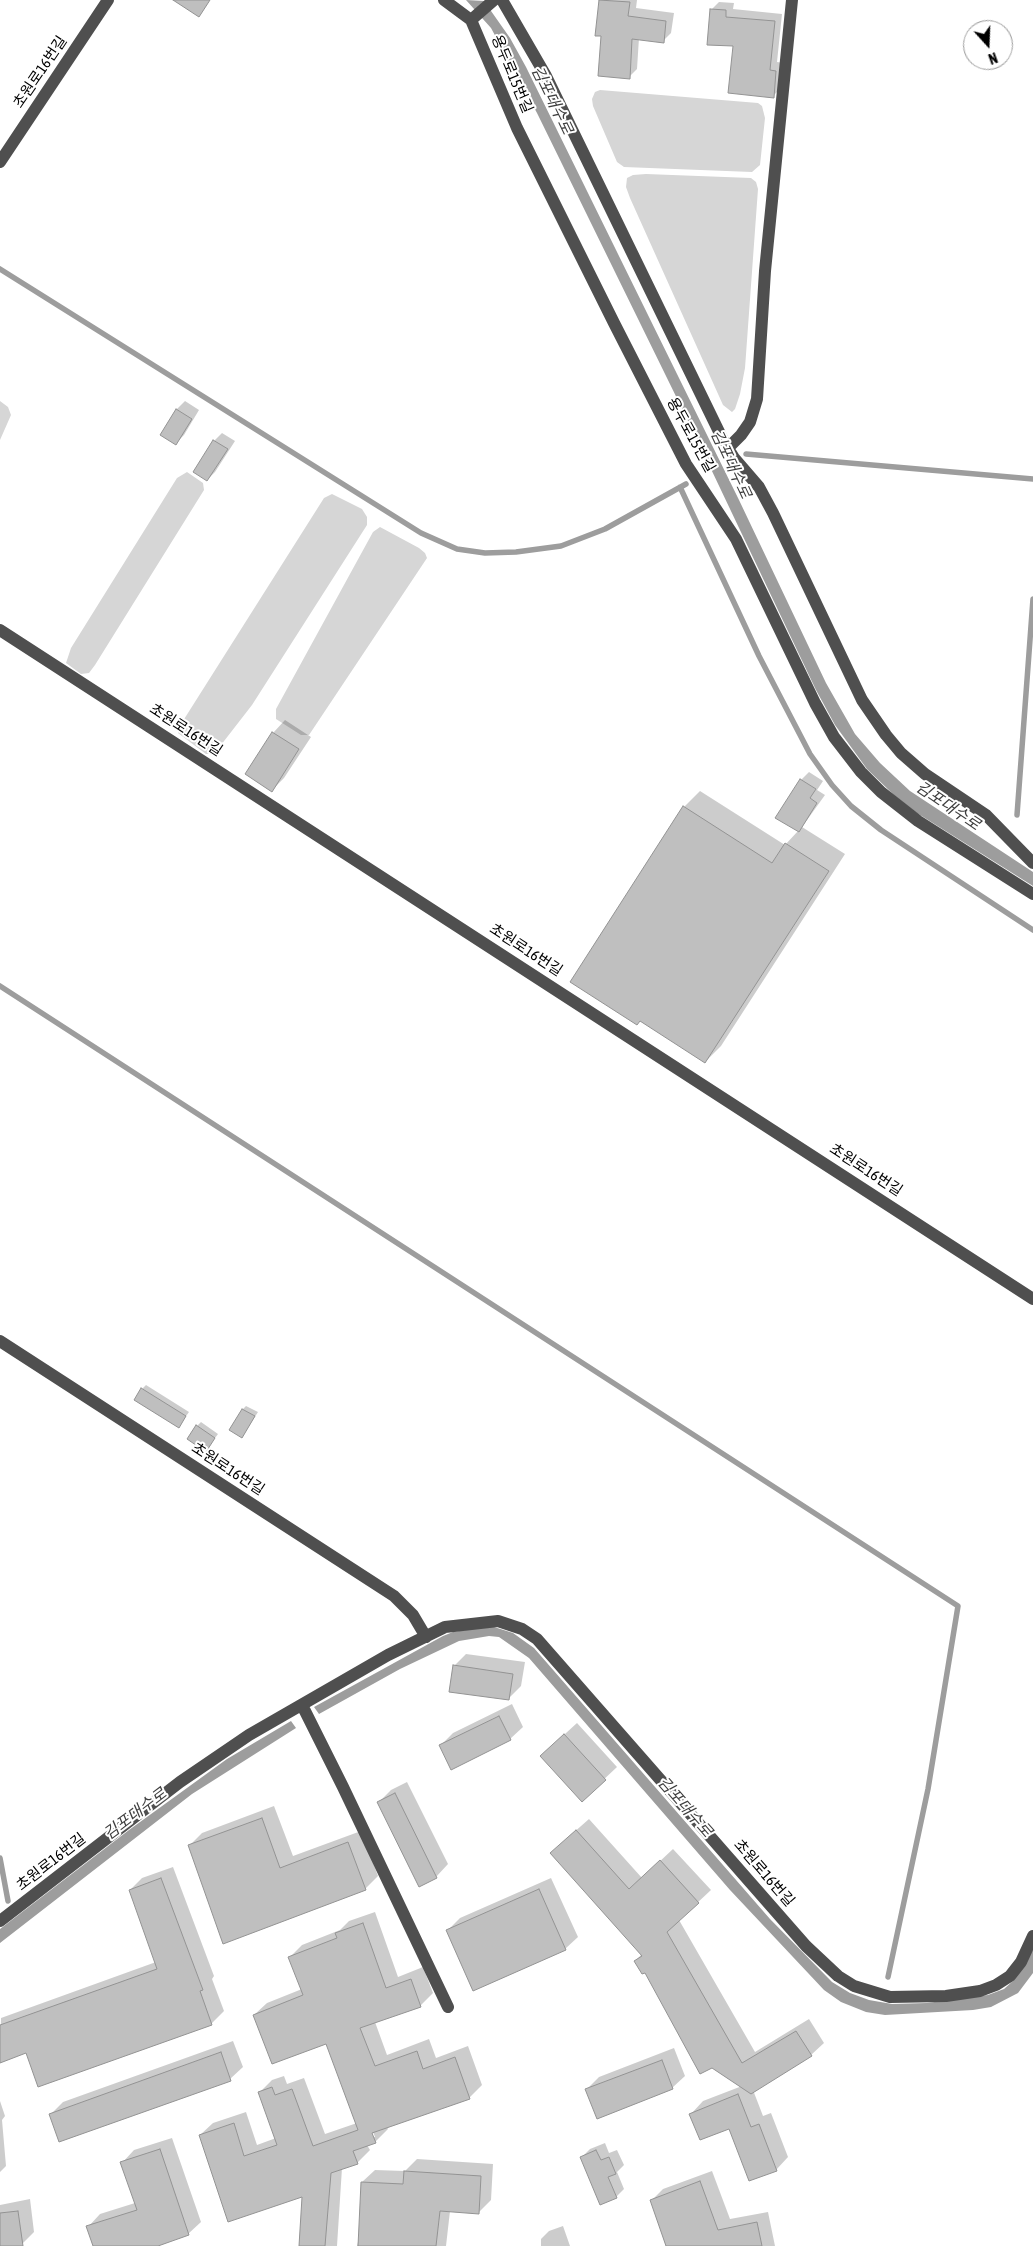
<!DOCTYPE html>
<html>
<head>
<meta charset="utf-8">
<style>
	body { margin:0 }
	#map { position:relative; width:1033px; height:2246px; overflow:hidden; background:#fff; font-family:"Asap Condensed",sans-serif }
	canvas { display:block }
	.north { position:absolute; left:963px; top:20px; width:50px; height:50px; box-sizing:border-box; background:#fff; border:1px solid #999; border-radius:50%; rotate:160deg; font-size:14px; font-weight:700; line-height:20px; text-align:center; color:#000 }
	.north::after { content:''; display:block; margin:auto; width:18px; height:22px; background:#000; clip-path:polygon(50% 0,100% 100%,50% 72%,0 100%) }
</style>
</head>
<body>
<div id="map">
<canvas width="1033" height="2246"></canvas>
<div class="north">N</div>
</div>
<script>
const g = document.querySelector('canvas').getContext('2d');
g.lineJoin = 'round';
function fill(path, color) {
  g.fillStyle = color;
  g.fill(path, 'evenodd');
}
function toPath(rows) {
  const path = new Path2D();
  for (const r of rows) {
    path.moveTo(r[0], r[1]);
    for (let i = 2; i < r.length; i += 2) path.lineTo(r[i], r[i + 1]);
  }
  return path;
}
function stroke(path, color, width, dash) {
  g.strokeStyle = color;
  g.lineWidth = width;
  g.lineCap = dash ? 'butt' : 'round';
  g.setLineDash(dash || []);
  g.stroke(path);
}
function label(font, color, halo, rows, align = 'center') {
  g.font = font + ' "Asap Condensed","Noto Sans KR",sans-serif';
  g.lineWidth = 4;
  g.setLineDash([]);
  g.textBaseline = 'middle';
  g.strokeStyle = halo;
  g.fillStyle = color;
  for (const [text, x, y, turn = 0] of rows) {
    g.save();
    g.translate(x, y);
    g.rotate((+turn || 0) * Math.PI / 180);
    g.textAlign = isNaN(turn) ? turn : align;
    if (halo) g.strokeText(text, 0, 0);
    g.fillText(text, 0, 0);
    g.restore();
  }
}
const green = toPath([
	[600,90,758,103,762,106,765,118,760,165,752,172,624,167,617,162,593,106,592,99,595,92],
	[646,174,751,178,756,182,758,189,745,368,740,394,735,409,732,412,723,405,630,198,626,187,627,178,633,175],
	[0,401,8,407,11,415,0,440],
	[187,472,203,483,204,490,95,665,89,673,81,674,66,663,71,648,177,478],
	[332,494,362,509,367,517,367,525,252,705,214,754,206,754,178,733,181,724,324,498],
	[380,527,419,548,425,553,427,558,309,735,301,735,276,719,276,709,373,532]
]);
const water = toPath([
	[466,0,484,1,510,38,526,67,739,500,826,683,855,734,880,763,910,791,1033,872,1033,886,917,813,894,795,867,769,835,725,816,690,692,429,537,113,491,28],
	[491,1626,513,1633,534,1648,770,1919,832,1982,850,1993,869,2000,892,2004,927,2003,988,1995,1004,1989,1014,1980,1033,1950,1033,1973,1018,1993,991,2007,973,2010,885,2015,866,2012,841,2002,824,1990,730,1890,529,1658,499,1637,489,1636,459,1641,400,1669,319,1714,314,1707,443,1636,453,1632],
	[291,1721,296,1728,192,1794,0,1943,0,1929,129,1830,227,1759]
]);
const shadow = toPath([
	[600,0,637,0,636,8,674,13,671,33,663,41,639,38,637,69,629,77,603,35,596,35],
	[719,2,734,3,733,9,782,14,777,62,784,63,781,88,773,96,711,10],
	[185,401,199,410,184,435,176,443,162,434,177,409],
	[222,433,235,441,215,472,207,480,214,441],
	[285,720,311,737,284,778,272,790,273,733],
	[809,772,823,781,817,790,825,795,802,827,845,854,721,1046,705,1062,684,807,700,791,785,845,798,831,801,780],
	[146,1385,189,1412,179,1426,142,1389],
	[246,1406,258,1412,242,1437,243,1409],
	[201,1422,218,1434,209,1446,197,1426],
	[466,1654,525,1662,521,1686,509,1698,454,1666],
	[512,1704,523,1727,510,1739,441,1745,453,1733],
	[577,1723,617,1767,582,1800,554,1744],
	[407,1782,448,1864,436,1877,379,1802,391,1790],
	[274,1806,293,1856,361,1831,378,1876,365,1889,224,1942,189,1846,202,1833],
	[589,1819,642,1878,673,1849,711,1890,679,1920,755,2052,809,2019,824,2043,811,2055,753,2090,763,2116,771,2113,788,2157,776,2170,730,2127,691,2114,703,2101,742,2086,635,1961,642,1954,564,1841],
	[173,1867,214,1976,212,1979,224,2011,211,2024,27,2052,0,2061,1,2018,156,1962,130,1890,142,1878],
	[551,1878,578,1937,565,1949,448,1930,460,1918],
	[375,1912,398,1977,423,1967,433,1993,420,2006,375,2022,387,2055,429,2039,436,2058,468,2046,482,2085,470,2097,387,2127,388,2129,375,2142,367,2145,370,2150,357,2163,342,2168,337,2246,300,2246,303,2195,200,2135,213,2123,246,2112,257,2145,276,2138,259,2093,272,2080,284,2076,287,2084,304,2078,325,2134,357,2123,326,2042,254,2015,267,2003,302,1989,290,1957,302,1945,340,1930,349,1921],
	[371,2127,375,2137,372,2137],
	[233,2041,243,2067,230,2079,50,2115,63,2102],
	[674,2048,685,2076,672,2088,587,2089,599,2077],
	[0,2101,5,2116,2,2120,6,2166,0,2172],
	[172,2138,201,2222,188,2234,153,2246,94,2246,88,2227,100,2214,135,2203,122,2163,134,2150],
	[605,2143,609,2153,617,2150,624,2165,617,2172,624,2189,616,2197,582,2157,590,2149],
	[417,2159,493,2164,491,2200,478,2213,450,2211,446,2246,357,2246,359,2238,362,2182,375,2170,405,2171],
	[712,2171,730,2219,768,2212,775,2246,666,2246,652,2200,663,2189],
	[30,2199,34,2232,22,2244,0,2246,0,2205],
	[563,2226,570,2246,541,2246,541,2239,549,2231]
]);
const stream = toPath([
	[0,269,421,533,457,549,485,553,516,552,561,546,605,529,686,484],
	[746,454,1033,479],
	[680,487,759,656,810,754,832,785,851,806,881,830,1033,930],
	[1017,815,1033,599],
	[0,986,958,1606,928,1789,888,1977],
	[0,1858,8,1901]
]);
const building = toPath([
	[173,0,210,0,199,17,173,0],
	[599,0,630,2,628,16,666,21,664,43,632,39,630,79,598,76,601,36,595,36,599,0],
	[710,9,726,10,726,17,775,21,770,70,776,71,774,98,728,93,733,46,707,45,710,9],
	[176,409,192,419,176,445,160,435,176,409],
	[213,440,228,449,207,481,193,472,213,440],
	[272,732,299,749,272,792,245,774,272,732],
	[800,779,816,789,810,798,817,803,799,832,775,818,800,779],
	[683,806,772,863,785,843,829,871,705,1063,640,1021,637,1025,570,982,683,806],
	[141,1388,186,1416,179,1428,134,1400,141,1388],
	[242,1409,255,1416,242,1438,229,1430,242,1409],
	[196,1425,215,1438,206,1452,187,1439,196,1425],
	[453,1665,513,1674,509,1700,449,1692,453,1665],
	[499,1716,511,1740,451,1770,439,1745,499,1716],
	[564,1734,606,1780,582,1802,540,1756,564,1734],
	[395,1793,437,1878,419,1887,377,1802,395,1793],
	[262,1818,280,1868,348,1842,366,1890,223,1944,188,1845,262,1818],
	[576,1830,629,1889,660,1860,699,1903,667,1932,742,2063,796,2031,812,2056,751,2094,712,2068,700,2074,645,1973,642,1974,634,1961,642,1956,550,1853,576,1830],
	[161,1878,203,1990,200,1991,212,2025,38,2087,26,2053,0,2063,0,2025,157,1969,129,1890,161,1878],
	[539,1889,566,1950,473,1991,446,1930,539,1889],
	[363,1923,386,1988,411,1979,421,2007,360,2028,375,2066,417,2051,423,2069,455,2057,470,2099,372,2133,376,2143,353,2151,358,2164,331,2173,325,2246,299,2246,302,2197,228,2222,199,2135,234,2123,244,2156,277,2145,258,2092,272,2087,275,2095,292,2089,313,2146,358,2130,326,2044,272,2064,253,2015,303,1995,288,1957,337,1938,335,1933,363,1923],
	[221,2052,231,2081,59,2142,49,2114,221,2052],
	[662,2060,673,2089,597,2119,585,2089,662,2060],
	[738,2094,751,2127,759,2124,777,2171,749,2181,729,2129,700,2140,689,2114,738,2094],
	[160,2149,189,2235,158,2246,93,2246,86,2226,137,2210,120,2162,160,2149],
	[596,2150,601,2160,609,2157,616,2174,608,2177,617,2198,600,2205,580,2157,596,2150],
	[404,2171,481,2176,479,2214,440,2211,436,2246,358,2246,361,2182,403,2184,404,2171],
	[700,2181,718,2230,757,2222,762,2246,666,2246,650,2200,700,2181],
	[18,2211,23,2246,0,2246,0,2213,18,2211]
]);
const minor = toPath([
	[444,0,471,20,494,0],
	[502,0,546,76,724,442,734,458,759,487,773,513,862,700,886,735,901,753,925,774,986,815,1033,863],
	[471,20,517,128,614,323,686,464,736,539,815,703,834,737,861,772,881,792,918,821,1033,894],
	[0,162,108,0],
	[728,448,741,435,750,422,757,399,765,271,792,0],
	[0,630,1033,1299],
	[0,1341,394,1596,413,1615,426,1637],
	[302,1705,343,1787,448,2007],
	[0,1921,180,1782,249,1735,388,1655,445,1627,498,1621,522,1629,537,1639,806,1946,838,1976,854,1986,890,1997,946,1996,980,1991,996,1985,1010,1976,1021,1962,1033,1936]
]);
const streetNames = [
	["초원로16번길",40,72,-56],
	["용두로15번길",512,74,67],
	["용두로15번길",691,435,61],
	["초원로16번길",186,730,33],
	["초원로16번길",526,950,33],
	["초원로16번길",866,1170,33],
	["초원로16번길",228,1469,33],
	["초원로16번길",51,1862,-38],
	["초원로16번길",764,1873,49]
];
const waterNames = [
	["김포대수로",552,100,64],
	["김포대수로",731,464,65],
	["김포대수로",948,806,34],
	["김포대수로",685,1807,49],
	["김포대수로",135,1814,-37]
];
fill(green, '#d6d6d6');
fill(water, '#9d9d9d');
fill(shadow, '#0003');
stroke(stream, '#9d9d9d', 5.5);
fill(building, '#bfbfbf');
stroke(building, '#939393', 1);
stroke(minor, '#4f4f4f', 12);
label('15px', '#000', '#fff', streetNames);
label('italic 16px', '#3e3e3e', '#fff', waterNames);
</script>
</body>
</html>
